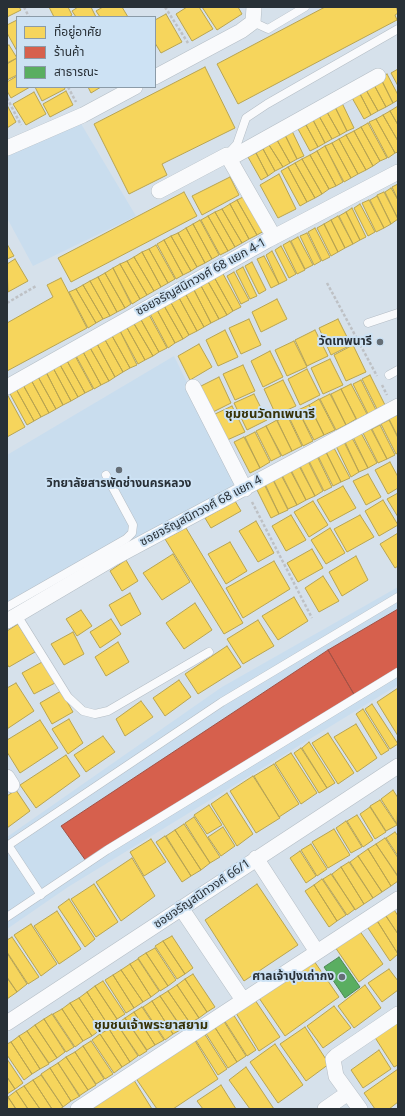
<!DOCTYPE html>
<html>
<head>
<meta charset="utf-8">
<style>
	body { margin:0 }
	#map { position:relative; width:405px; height:1116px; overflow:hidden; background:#d6e1eb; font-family:"Noto Sans","Noto Sans Thai",sans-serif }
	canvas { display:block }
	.frame { position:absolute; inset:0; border:8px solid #283037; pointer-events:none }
	.legend { position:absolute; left:16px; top:16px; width:140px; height:72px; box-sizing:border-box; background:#cde2f4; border:1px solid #8b9ba8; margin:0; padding:5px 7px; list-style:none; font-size:12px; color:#283037 }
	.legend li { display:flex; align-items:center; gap:8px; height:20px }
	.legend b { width:20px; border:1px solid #8b9ba8 }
</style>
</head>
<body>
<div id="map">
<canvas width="405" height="1116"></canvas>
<div class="frame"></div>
<ul class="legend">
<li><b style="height:11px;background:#f6d55c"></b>ที่อยู่อาศัย</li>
<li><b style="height:11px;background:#d6604d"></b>ร้านค้า</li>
<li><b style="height:11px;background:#5aae61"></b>สาธารณะ</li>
</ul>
</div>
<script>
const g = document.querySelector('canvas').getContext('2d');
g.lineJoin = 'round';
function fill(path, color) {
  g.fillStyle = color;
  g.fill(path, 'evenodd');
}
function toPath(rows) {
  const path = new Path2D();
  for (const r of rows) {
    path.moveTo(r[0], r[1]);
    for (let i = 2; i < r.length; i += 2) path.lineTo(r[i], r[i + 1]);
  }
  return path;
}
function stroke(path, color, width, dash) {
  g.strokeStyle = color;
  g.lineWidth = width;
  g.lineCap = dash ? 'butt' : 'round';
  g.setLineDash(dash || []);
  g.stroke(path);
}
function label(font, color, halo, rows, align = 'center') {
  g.font = font + ' "Noto Sans","Noto Sans Thai",sans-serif';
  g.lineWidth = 4;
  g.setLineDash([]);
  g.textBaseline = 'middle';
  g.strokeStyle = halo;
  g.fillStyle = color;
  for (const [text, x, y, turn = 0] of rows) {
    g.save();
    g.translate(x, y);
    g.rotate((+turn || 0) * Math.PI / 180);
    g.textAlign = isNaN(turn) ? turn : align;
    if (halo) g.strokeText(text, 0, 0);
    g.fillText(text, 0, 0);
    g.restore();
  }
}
const built = toPath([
	[80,122,136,216,33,266,7,218,7,155],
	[174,356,237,484,7,611,7,455],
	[398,587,398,685,68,887,7,929,7,837,222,687]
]);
const homes = toPath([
	[7,7,19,7,21,10,7,17,7,7],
	[49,7,68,7,72,15,69,17,54,17,49,7],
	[78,7,91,7,96,17,76,17,72,11,78,7],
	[103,7,122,7,128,17,100,17,96,11,103,7],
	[187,7,199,7,213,29,192,41,176,14,187,7],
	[202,7,238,7,242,14,217,30,202,7],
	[325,7,396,7,398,13,395,15,397,20,238,104,217,64,325,7],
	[166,14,182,42,161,53,155,43,155,20,166,14],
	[17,20,17,51,7,33,7,25,17,20],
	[9,45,17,58,7,63,7,46,9,45],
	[17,58,17,75,7,80,7,64,17,58],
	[205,67,235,128,162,164,167,175,129,194,94,124,205,67],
	[398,69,398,86,391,73,398,69],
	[387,74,398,95,398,100,393,103,381,79,387,74],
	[17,76,17,87,30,87,11,98,7,91,7,82,17,76],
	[381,79,393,103,386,107,373,83,381,79],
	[373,83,386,107,378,111,365,88,373,83],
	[35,87,64,87,65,89,42,101,35,87],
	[88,87,101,87,91,93,88,87],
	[365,88,378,111,371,115,359,92,365,88],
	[66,91,73,105,50,117,43,104,66,91],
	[34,92,46,114,26,125,13,104,34,92],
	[359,92,371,115,364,119,351,96,359,92],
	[342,103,354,128,347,131,335,107,342,103],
	[7,105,16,122,7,128,7,105],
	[398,106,398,125,390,111,398,106],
	[335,107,347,131,340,135,327,112,335,107],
	[390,111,398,125,398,141,383,115,390,111],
	[327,112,340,135,332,139,319,116,327,112],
	[383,115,398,141,398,152,395,153,376,119,383,115],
	[319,116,332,139,325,143,313,120,319,116],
	[376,119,395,153,388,158,369,122,376,119],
	[313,120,325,143,318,147,306,125,313,120],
	[368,123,387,158,380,161,361,127,368,123],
	[306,125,318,147,310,151,298,129,306,125],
	[361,127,380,161,373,166,354,131,361,127],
	[292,131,304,156,297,159,285,135,292,131],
	[354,131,373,166,366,170,346,135,354,131],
	[285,135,297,159,290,163,277,140,285,135],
	[346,135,366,170,358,174,339,139,346,135],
	[339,139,358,174,351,178,332,143,339,139],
	[277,140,290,163,283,167,269,145,277,140],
	[332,143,351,178,344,182,325,146,332,143],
	[269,145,283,167,275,171,263,149,269,145],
	[325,146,343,182,336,186,317,151,325,146],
	[263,149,275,171,268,176,256,153,263,149],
	[317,151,336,186,329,189,310,155,317,151],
	[256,153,268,176,261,180,248,157,256,153],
	[310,155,329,189,322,194,302,159,310,155],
	[302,159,322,194,315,198,295,163,302,159],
	[295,163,315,198,307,202,288,167,295,163],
	[288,167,307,202,300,206,281,171,288,167],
	[279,174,296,209,278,218,260,185,279,174],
	[230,177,239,195,202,215,192,196,230,177],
	[398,184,398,200,392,187,398,184],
	[391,188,398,200,398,219,385,192,391,188],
	[184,192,197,216,71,282,58,258,184,192],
	[384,192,398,219,391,224,377,195,384,192],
	[245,196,264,231,257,235,237,200,245,196],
	[377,196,391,224,384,228,370,200,377,196],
	[237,200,257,235,249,239,230,204,237,200],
	[369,200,384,228,376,232,362,203,369,200],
	[230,204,249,239,242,243,222,209,230,204],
	[360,204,375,232,368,236,354,208,360,204],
	[352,208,366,237,360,240,346,212,352,208],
	[222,209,242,243,235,247,215,212,222,209],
	[215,212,235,247,228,251,208,216,215,212],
	[346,212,360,240,353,244,339,216,346,212],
	[208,216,228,251,220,255,201,220,208,216],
	[338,216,353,244,345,248,331,220,338,216],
	[200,220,219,255,212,259,193,224,200,220],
	[331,220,345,248,338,252,324,224,331,220],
	[193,224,212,259,205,263,186,228,193,224],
	[324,224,338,252,331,256,317,228,324,224],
	[186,228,205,263,197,267,178,233,186,228],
	[315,228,330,257,322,261,308,232,315,228],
	[178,233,197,267,191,271,171,236,178,233],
	[307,233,321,261,314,265,300,236,307,233],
	[171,236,191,271,183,275,164,240,171,236],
	[298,237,313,265,305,269,291,241,298,237],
	[164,240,183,275,176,279,157,244,164,240],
	[290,241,305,270,297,274,283,245,290,241],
	[7,244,14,256,7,259,7,244],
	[156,245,175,279,168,283,149,249,156,245],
	[281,246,296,274,289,278,275,250,281,246],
	[149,249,168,283,161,287,142,252,149,249],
	[272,251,287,280,279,284,266,255,272,251],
	[142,252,161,287,154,291,134,257,142,252],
	[264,256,279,284,271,288,257,259,264,256],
	[134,257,154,291,147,295,127,261,134,257],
	[15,259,28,281,8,292,7,264,15,259],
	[127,261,147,295,140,299,120,264,127,261],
	[252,262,266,290,259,294,245,266,252,262],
	[120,264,140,299,132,304,113,268,120,264],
	[243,267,257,296,250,299,236,271,243,267],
	[113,268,131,304,125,308,105,273,113,268],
	[222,272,241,307,233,311,214,277,222,272],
	[234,272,249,300,241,304,227,276,234,272],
	[105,273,125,308,117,312,98,277,105,273],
	[98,277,117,312,110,316,90,281,98,277],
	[214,277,233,311,227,315,207,280,214,277],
	[61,278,87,328,7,371,7,323,53,297,47,285,61,278],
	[207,280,227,315,219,319,200,284,207,280],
	[90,281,110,316,103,319,83,285,90,281],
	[200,284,219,319,211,323,193,288,200,284],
	[83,285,103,319,96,323,76,289,83,285],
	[193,288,211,323,204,327,185,293,193,288],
	[76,289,96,323,88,328,69,292,76,289],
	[185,293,204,327,197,331,178,296,185,293],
	[178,296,197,331,189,335,170,301,178,296],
	[277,299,287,319,261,332,252,312,277,299],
	[170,301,189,335,183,339,163,304,170,301],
	[163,304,183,339,175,343,156,308,163,304],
	[156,308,175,343,168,348,149,312,156,308],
	[148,313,167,348,159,352,140,318,148,313],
	[140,318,159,352,153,356,133,322,140,318],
	[249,319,261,345,241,354,229,328,249,319],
	[338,319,351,345,331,355,319,328,338,319],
	[133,322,153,356,145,360,126,326,133,322],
	[126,326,145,360,138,364,119,329,126,326],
	[119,329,137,365,130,368,111,334,119,329],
	[225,330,238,357,218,366,206,340,225,330],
	[315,330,328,356,307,366,295,340,315,330],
	[111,334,130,368,123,372,104,338,111,334],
	[104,338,123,372,115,377,96,342,104,338],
	[294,341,307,367,287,376,275,350,294,341],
	[96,342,115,377,109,381,89,346,96,342],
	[199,344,212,367,190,380,178,356,199,344],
	[353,345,366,372,346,381,334,355,353,345],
	[89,346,109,381,101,385,82,350,89,346],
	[82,350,101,385,94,389,75,354,82,350],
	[270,351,283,377,263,387,251,361,270,351],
	[74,354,93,389,85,393,66,359,74,354],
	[66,359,85,393,78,397,59,363,66,359],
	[330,359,343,385,323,394,311,368,330,359],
	[59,363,78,397,71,401,52,366,59,363],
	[243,365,255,391,235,400,223,374,243,365],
	[52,366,71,401,63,405,45,370,52,366],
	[307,369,320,395,300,405,288,379,307,369],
	[45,370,63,405,56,409,37,375,45,370],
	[37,375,56,409,49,413,30,378,37,375],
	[370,375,385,405,377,409,362,379,370,375],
	[219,377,231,403,211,413,199,387,219,377],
	[30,378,49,413,41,417,22,383,30,378],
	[283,380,296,406,276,415,264,389,283,380],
	[361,380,376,410,368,414,353,384,361,380],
	[22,383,41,417,34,421,15,387,22,383],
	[351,384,367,414,357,420,341,389,351,384],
	[15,387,34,421,27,425,8,390,15,387],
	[341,389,356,419,346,425,331,394,341,389],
	[7,394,25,427,7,437,7,394],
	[254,394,267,420,247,430,234,403,254,394],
	[330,394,346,425,336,430,320,399,330,394],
	[319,399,335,430,324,435,309,405,319,399],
	[309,405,324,435,314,440,298,410,309,405],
	[232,406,245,432,225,441,213,415,232,406],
	[298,410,313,441,303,446,288,415,298,410],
	[287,415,302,446,292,451,277,421,287,415],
	[397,415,398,417,398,437,389,419,397,415],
	[277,420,292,451,282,456,266,426,277,420],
	[389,420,398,438,398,453,396,454,381,424,389,420],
	[380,425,395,455,387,459,372,429,380,425],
	[266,426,281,456,271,461,256,431,266,426],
	[371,429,387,459,378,463,363,433,371,429],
	[255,432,270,462,260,468,245,437,255,432],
	[361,433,377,463,368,468,353,437,361,433],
	[244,437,260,468,250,473,234,442,244,437],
	[352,438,368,468,359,472,345,442,352,438],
	[344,442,359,472,351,477,336,446,344,442],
	[334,448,350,478,341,482,326,452,334,448],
	[326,452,341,482,333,486,318,456,326,452],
	[317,456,332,487,324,491,309,461,317,456],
	[308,461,323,491,315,496,300,466,308,461],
	[390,462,398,477,398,488,388,494,375,470,390,462],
	[299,466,315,496,306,500,291,470,299,466],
	[290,470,306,500,297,505,282,475,290,470],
	[368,474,381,497,366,505,353,481,368,474],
	[281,475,297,505,288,509,273,479,281,475],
	[273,480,288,510,279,514,265,484,273,480],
	[264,484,279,514,271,518,256,488,264,484],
	[343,486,356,508,330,522,317,500,343,486],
	[398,493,398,517,387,499,398,493],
	[383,500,398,525,379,536,365,511,383,500],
	[235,501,241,511,211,528,205,518,235,501],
	[313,501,328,525,309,537,294,512,313,501],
	[291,515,306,540,286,551,272,526,291,515],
	[360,515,374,537,347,552,334,529,360,515],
	[256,521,274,553,258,562,239,531,256,521],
	[186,528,243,623,224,634,165,539,186,528],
	[330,528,345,553,326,564,311,540,330,528],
	[398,533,398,566,395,568,380,544,398,533],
	[230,542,247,571,226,584,208,554,230,542],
	[312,549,323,568,298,582,287,563,312,549],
	[173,554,190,582,162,600,143,573,173,554],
	[356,556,368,580,342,596,329,572,356,556],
	[126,560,138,581,122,591,110,571,126,560],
	[274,561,290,589,243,618,226,588,274,561],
	[323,576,339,601,319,612,305,588,323,576],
	[130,593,141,614,121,626,109,605,130,593],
	[294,597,308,621,278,640,262,616,294,597],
	[195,603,212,630,184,649,166,623,195,603],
	[81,610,92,626,77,636,66,619,81,610],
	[111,619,121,634,100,648,90,632,111,619],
	[258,620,274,646,243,664,227,639,258,620],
	[18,624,35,652,9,667,7,664,7,631,18,624],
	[73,632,84,654,64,665,51,644,73,632],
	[118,642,129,662,106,676,95,657,118,642],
	[227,646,241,667,198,694,185,674,227,646],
	[44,661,55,683,34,694,22,673,44,661],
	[179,680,191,697,165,716,153,698,179,680],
	[16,683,34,711,7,729,7,688,16,683],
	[398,688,398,736,377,702,398,688],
	[61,691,73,712,52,724,40,703,61,691],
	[141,701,153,717,125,736,116,719,141,701],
	[372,704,398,744,390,749,365,709,372,704],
	[363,709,389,750,381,755,356,714,363,709],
	[69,719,83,743,68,754,52,729,69,719],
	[40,720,58,748,20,773,7,752,7,740,40,720],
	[356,724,377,758,357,772,334,737,356,724],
	[328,733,354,773,338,784,312,743,328,733],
	[103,736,115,752,86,772,74,755,103,736],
	[309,742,335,783,327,788,302,748,309,742],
	[301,748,327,788,319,793,294,753,301,748],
	[291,753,317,793,301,804,275,763,291,753],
	[66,755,80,776,36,808,20,785,66,755],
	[274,764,299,804,279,817,254,776,274,764],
	[253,776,280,818,256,833,230,791,253,776],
	[16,790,30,811,7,828,7,796,16,790],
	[393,790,398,798,397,824,381,799,393,790],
	[227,793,253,834,237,846,211,804,227,793],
	[380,800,397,825,386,831,370,806,380,800],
	[209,805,222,825,207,834,194,815,209,805],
	[370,807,386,832,375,839,360,814,370,807],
	[357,815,373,840,363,847,347,821,357,815],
	[194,817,220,857,210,863,185,823,194,817],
	[346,821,362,847,351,853,336,828,346,821],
	[184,824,210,863,201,870,175,830,184,824],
	[223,827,235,846,221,856,208,837,223,827],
	[334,829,350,855,328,868,312,842,334,829],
	[175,830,201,870,191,876,166,836,175,830],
	[395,832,398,836,398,856,386,838,395,832],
	[165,836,191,876,182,882,156,842,165,836],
	[385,838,398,858,398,876,376,844,385,838],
	[151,839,166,862,144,876,130,852,151,839],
	[311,844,327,869,317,876,301,850,311,844],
	[376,844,398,877,398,881,391,886,368,849,376,844],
	[368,849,391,886,382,892,358,856,368,849],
	[300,851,316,876,306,883,290,858,300,851],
	[358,856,382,892,373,898,350,862,358,856],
	[132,858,155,896,121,921,96,882,132,858],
	[349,862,373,898,364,904,341,867,349,862],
	[341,867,364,904,355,910,332,874,341,867],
	[331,874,355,909,347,915,323,879,331,874],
	[322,879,346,915,337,921,314,885,322,879],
	[94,884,118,922,96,937,71,899,94,884],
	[257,884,298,945,244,981,205,920,257,884],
	[314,885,337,921,329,927,305,891,314,885],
	[69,899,95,939,85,947,58,907,69,899],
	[393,908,398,916,398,934,384,913,393,908],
	[57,911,81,949,59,964,34,926,57,911],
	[384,913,398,934,398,954,376,919,384,913],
	[376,919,398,954,390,961,366,925,376,919],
	[31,924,57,964,41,976,14,935,31,924],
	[359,930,383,964,359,982,335,947,359,930],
	[172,936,193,968,185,974,163,941,172,936],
	[12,937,39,977,28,984,7,952,7,940,12,937],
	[163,941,185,974,177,979,155,946,163,941],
	[155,948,176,980,168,986,146,953,155,948],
	[7,953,27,984,17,992,7,977,7,953],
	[146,953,168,986,160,991,138,958,146,953],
	[138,959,159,991,151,997,130,964,138,959],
	[314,961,339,997,285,1036,259,998,314,961],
	[130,964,151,997,143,1002,121,970,130,964],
	[389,969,398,981,398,990,382,1002,368,983,389,969],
	[121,970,143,1002,134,1008,113,975,121,970],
	[193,974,215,1007,207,1012,185,979,193,974],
	[113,975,134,1008,126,1013,105,980,113,975],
	[7,978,17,992,7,999,7,978],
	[185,979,207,1012,199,1018,177,985,185,979],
	[103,981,125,1014,117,1019,95,986,103,981],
	[177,985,199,1018,190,1023,168,991,177,985],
	[365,985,381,1008,354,1028,338,1006,365,985],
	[95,986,117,1019,108,1025,87,992,95,986],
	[168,991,190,1023,182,1028,160,996,168,991],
	[87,992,108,1025,100,1030,79,998,87,992],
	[160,996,182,1029,173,1034,152,1001,160,996],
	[79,998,100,1030,92,1036,70,1003,79,998],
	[255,1000,280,1037,259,1051,236,1013,255,1000],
	[152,1001,173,1034,165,1040,143,1007,152,1001],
	[70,1003,92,1036,83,1041,62,1009,70,1003],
	[334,1006,351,1028,323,1048,307,1026,334,1006],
	[142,1007,164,1040,155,1045,134,1012,142,1007],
	[62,1009,83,1041,75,1047,53,1014,62,1009],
	[134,1012,155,1045,147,1050,125,1018,134,1012],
	[52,1014,74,1047,66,1052,44,1019,52,1014],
	[233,1014,256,1050,247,1056,224,1020,233,1014],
	[125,1018,147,1051,139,1056,117,1024,125,1018],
	[44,1019,65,1052,57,1058,35,1025,44,1019],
	[223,1020,246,1056,237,1062,214,1026,223,1020],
	[398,1022,398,1065,394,1067,374,1036,398,1022],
	[117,1024,138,1056,130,1062,109,1029,117,1024],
	[35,1025,57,1058,49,1063,27,1031,35,1025],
	[214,1026,237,1062,228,1068,205,1032,214,1026],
	[305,1027,329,1064,306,1081,280,1044,305,1027],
	[109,1029,130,1062,122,1067,100,1034,109,1029],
	[27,1031,49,1064,40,1069,19,1036,27,1031],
	[204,1033,227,1069,218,1075,195,1039,204,1033],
	[100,1034,122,1067,114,1073,92,1040,100,1034],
	[19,1036,40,1069,32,1074,11,1042,19,1036],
	[194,1039,218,1079,173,1109,157,1109,135,1077,194,1039],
	[91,1041,113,1074,105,1079,83,1046,91,1041],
	[11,1042,32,1074,24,1080,7,1055,7,1044,11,1042],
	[275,1044,303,1085,278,1103,250,1062,275,1044],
	[83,1046,104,1079,96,1084,75,1052,83,1046],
	[379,1050,391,1069,363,1088,351,1070,379,1050],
	[75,1052,96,1085,88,1090,66,1057,75,1052],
	[66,1057,88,1090,79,1096,58,1063,66,1057],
	[7,1059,23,1083,15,1089,7,1077,7,1059],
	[58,1063,80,1096,71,1101,50,1068,58,1063],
	[246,1067,274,1109,250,1109,229,1080,246,1067],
	[50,1068,71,1101,63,1107,41,1074,50,1068],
	[398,1069,398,1102,389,1109,375,1109,364,1093,398,1069],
	[41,1075,63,1107,60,1109,52,1109,33,1080,41,1075],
	[7,1077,15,1089,7,1094,7,1077],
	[132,1077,152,1109,85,1109,132,1077],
	[33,1080,52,1109,40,1109,24,1086,33,1080],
	[221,1085,236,1109,203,1109,197,1101,221,1085],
	[24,1086,40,1109,28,1109,16,1091,24,1086],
	[16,1091,28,1109,16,1109,8,1097,16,1091],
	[8,1097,16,1109,7,1109,8,1097]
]);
const shops = toPath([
	[398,609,398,670,355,696,328,650,398,609],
	[328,650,355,696,86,861,61,826,328,650]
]);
const public = toPath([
	[339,957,360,987,345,998,324,967,339,957]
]);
const path = toPath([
	[24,7,29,17],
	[165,7,188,43],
	[68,87,76,102],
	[7,98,21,125],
	[327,283,377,376],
	[7,303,36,286],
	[382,385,387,395],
	[252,502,312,618]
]);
const lane = toPath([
	[253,22,268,29,305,7],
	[227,155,237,144,246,118,267,104,398,29],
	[368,323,398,313],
	[389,375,398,370],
	[7,607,126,539,132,533,133,525,106,475],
	[17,615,68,697,83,711,95,714,108,711,209,652],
	[8,845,41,895],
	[7,846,222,702,398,597],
	[7,917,107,850,398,672]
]);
const street = toPath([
	[155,77,241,31,253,22,254,7],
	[7,148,83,115,135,87],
	[229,159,378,76],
	[159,191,227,155,274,237],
	[7,387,268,240,398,172],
	[193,387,245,489],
	[7,621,112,559,398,406],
	[7,777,12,785],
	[256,858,317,952],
	[181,908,243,1000],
	[7,1023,398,766],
	[78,1109,398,899],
	[325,1109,348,1093],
	[360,1109,336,1076,333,1059,336,1056,398,1014]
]);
const markers = [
	[380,342,4,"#656e76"],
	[119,470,4,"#656e76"],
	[342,977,4,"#656e76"]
];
const streetNames = [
	["ซอยจรัญสนิทวงศ์ 68 แยก 4-1",201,277,-29],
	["ซอยจรัญสนิทวงศ์ 68 แยก 4",201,511,-28],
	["ซอยจรัญสนิทวงศ์ 66/1",202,894,-34]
];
const poiNames = [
	["วัดเทพนารี",372,342],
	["วิทยาลัยสารพัดช่างนครหลวง",119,484,"center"],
	["ศาลเจ้าปุงเถ่ากง",334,977]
];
const neighbourhoodNames = [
	["ชุมชนวัดทเพนารี",270,414],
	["ชุมชนเจ้าพระยาสยาม",151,1025]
];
fill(built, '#c9ddee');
fill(homes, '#f6d55c');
stroke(homes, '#b8a451', 1);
fill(shops, '#d6604d');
stroke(shops, '#a25246', 1);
fill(public, '#5aae61');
stroke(public, '#4b8854', 1);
stroke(lane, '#b4bdc5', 9);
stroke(street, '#b4bdc5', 16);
stroke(path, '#bec1c5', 2.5, [3, 2]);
stroke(lane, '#f9fafc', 8);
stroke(street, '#f9fafc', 15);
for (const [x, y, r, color] of markers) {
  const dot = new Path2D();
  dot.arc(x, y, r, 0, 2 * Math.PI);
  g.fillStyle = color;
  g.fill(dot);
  stroke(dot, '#cde2f4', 1.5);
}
label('12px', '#283037', '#cde2f4', streetNames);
label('bold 12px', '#283037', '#cde2f4', poiNames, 'right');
label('bold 13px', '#373308', '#cde2f4', neighbourhoodNames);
</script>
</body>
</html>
